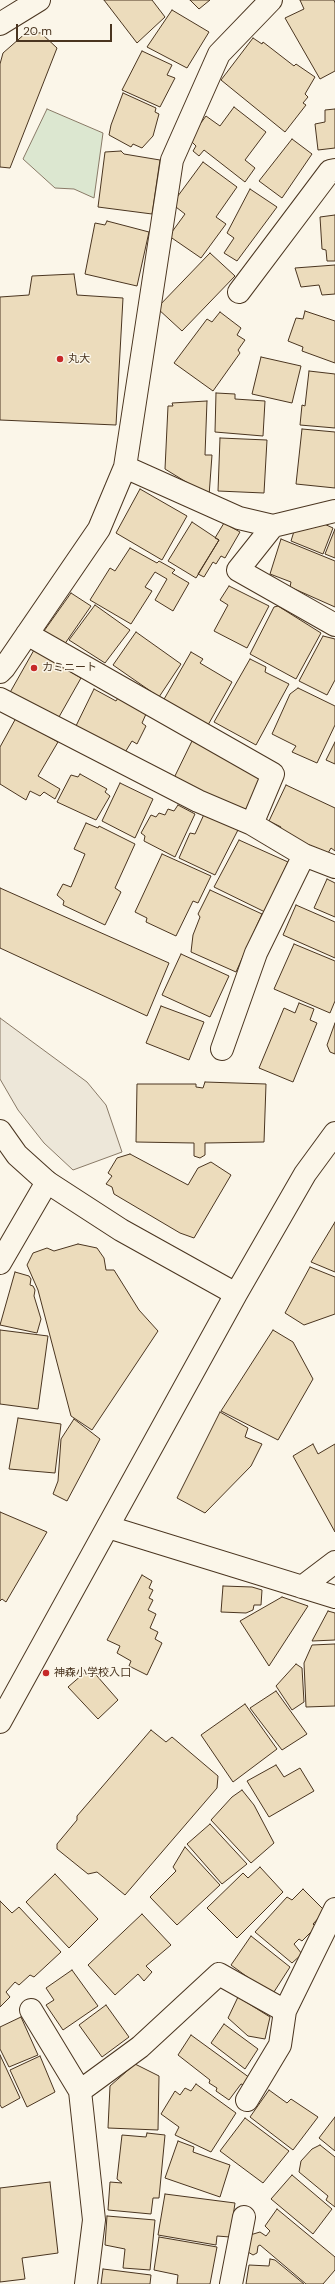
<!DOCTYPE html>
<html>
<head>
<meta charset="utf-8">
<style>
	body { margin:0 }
	#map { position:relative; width:335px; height:2284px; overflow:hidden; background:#fbf6e9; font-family:"DM Sans",sans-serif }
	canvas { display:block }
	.scale { position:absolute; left:16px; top:24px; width:96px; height:18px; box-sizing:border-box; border:2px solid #4a3520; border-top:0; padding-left:5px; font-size:12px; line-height:14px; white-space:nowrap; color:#4a3520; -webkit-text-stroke:3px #fbf6e9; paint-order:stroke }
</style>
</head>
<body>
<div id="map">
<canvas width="335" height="2284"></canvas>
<div class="scale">20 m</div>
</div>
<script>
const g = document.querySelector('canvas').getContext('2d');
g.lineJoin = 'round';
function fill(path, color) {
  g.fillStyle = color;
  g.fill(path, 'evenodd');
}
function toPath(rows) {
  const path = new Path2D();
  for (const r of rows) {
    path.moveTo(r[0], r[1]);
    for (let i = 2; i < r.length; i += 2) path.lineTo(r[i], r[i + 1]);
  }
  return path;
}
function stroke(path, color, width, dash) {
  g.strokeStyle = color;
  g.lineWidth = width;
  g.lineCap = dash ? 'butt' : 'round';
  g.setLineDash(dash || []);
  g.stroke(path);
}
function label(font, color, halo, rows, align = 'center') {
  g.font = font + ' "DM Sans","Noto Sans JP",sans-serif';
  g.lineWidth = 3;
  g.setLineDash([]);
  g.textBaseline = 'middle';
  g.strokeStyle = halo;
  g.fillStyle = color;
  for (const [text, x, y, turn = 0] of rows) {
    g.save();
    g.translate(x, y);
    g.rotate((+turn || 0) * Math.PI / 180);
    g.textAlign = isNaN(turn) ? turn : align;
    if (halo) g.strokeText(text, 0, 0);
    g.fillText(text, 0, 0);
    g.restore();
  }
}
const green = toPath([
	[47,109,103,133,94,198,74,189,55,188,23,159,47,109]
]);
const parking = toPath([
	[0,1018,87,1082,106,1105,122,1152,73,1170,44,1143,18,1110,0,1079,0,1018]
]);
const building = toPath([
	[104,0,152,0,165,17,137,43,104,0],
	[190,0,210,0,199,9,190,0],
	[300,0,334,0,335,3,335,71,320,79,285,18,304,9,300,0],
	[172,10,209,32,187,68,147,47,172,10],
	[27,32,41,33,57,48,10,168,0,167,0,64,3,53,27,32],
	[253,38,262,44,263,42,294,66,296,64,315,77,305,94,308,97,303,103,306,105,285,132,221,80,253,38],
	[142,51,172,65,167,75,175,78,160,107,122,90,142,51],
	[123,93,156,108,155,112,159,114,153,136,142,148,133,144,131,147,109,135,111,125,123,93],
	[234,107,266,132,245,160,255,168,245,182,204,150,199,156,193,151,196,146,189,139,206,116,220,126,234,107],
	[335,109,335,148,318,150,315,124,325,122,325,110,335,109],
	[292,139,312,154,282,198,259,181,292,139],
	[121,151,124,154,160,160,152,214,98,207,105,152,121,151],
	[203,162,237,187,216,217,226,224,201,258,169,236,185,214,172,204,203,162],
	[250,189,277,207,237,261,224,253,234,238,227,233,250,189],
	[335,215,335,261,327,261,326,250,322,249,320,217,335,215],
	[107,221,149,232,137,286,85,274,95,223,105,225,107,221],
	[210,253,235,276,182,331,157,308,210,253],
	[335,265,335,294,322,295,319,285,301,287,295,268,335,265],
	[74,274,77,295,123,298,116,425,0,420,0,297,29,295,32,276,74,274],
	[305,311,335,321,335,363,302,351,303,347,288,341,296,318,303,319,305,311],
	[220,312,241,328,237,335,245,340,238,350,240,353,213,391,174,363,207,319,212,322,220,312],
	[261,357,301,366,292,403,252,394,261,357],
	[309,371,335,374,335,428,300,425,302,405,305,406,309,371],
	[216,393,235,394,235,399,265,401,263,436,215,432,216,393],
	[207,401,205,455,212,455,209,496,165,469,168,406,173,406,172,403,207,401],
	[302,429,335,432,335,488,296,484,302,429],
	[220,438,267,440,264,493,218,491,220,438],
	[140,489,187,516,162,560,116,533,140,489],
	[192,522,219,540,196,578,168,561,192,522],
	[224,523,240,532,225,558,221,556,216,564,213,562,204,577,198,574,219,540,215,538,224,523],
	[322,523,333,528,323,554,291,541,295,528,322,523],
	[335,529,335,558,325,554,335,529],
	[281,539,335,561,335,607,290,587,291,582,270,574,281,539],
	[130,548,157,563,159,561,175,570,172,573,189,583,173,611,155,600,167,579,155,572,145,587,152,591,131,624,90,600,110,568,115,571,130,548],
	[229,586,269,606,247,648,214,631,228,605,220,600,229,586],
	[71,593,91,606,64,645,44,631,71,593],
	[95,605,130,630,105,663,69,640,95,605],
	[278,606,321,633,296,679,250,654,274,607,278,606],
	[136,632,181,664,159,697,113,665,136,632],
	[323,636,335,639,335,680,327,695,299,681,323,636],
	[34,650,81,678,55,724,8,696,34,650],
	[191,652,203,659,200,663,232,682,208,725,163,701,191,652],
	[250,659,266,667,265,672,289,684,256,745,214,722,250,659],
	[298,688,335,706,335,725,317,763,292,752,296,746,272,734,290,694,298,688],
	[94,689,116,701,118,698,146,714,142,723,146,726,137,744,132,741,124,754,74,730,94,689],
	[16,718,58,742,38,776,60,789,55,799,44,792,40,796,30,791,26,800,0,784,0,747,16,718],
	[192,741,263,775,245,815,173,780,192,741],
	[335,742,335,764,326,760,335,742],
	[80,774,107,789,105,792,110,796,96,820,57,802,71,775,78,777,80,774],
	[120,783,153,799,135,838,102,821,120,783],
	[286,785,335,808,335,851,331,848,328,853,278,832,281,827,269,821,286,785],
	[178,805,195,814,175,857,144,841,145,836,141,833,151,815,156,817,159,813,165,815,168,809,174,811,178,805],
	[206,810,240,826,215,875,179,858,190,833,195,834,206,810],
	[86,823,98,828,99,826,135,844,115,888,121,892,105,925,63,905,64,901,57,895,63,884,71,887,85,854,74,849,86,823],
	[239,840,288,862,265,912,214,887,239,840],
	[162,854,211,876,198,903,193,901,176,936,146,922,147,918,135,912,162,854],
	[327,879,335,883,335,917,314,908,327,879],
	[0,888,169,963,147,1016,0,948,0,888],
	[210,890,262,914,236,972,191,952,193,935,200,917,198,914,210,890],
	[296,905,335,922,335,958,283,935,296,905],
	[294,944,335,961,335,1001,330,1013,274,989,294,944],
	[181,954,229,976,210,1017,162,995,181,954],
	[299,1003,314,1009,310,1020,317,1023,293,1082,259,1068,284,1008,295,1013,299,1003],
	[161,1006,204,1022,189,1060,146,1043,161,1006],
	[335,1023,335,1054,330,1052,327,1045,335,1023],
	[205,1082,266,1084,264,1142,205,1143,205,1155,200,1158,194,1156,194,1143,136,1142,137,1084,196,1084,196,1087,203,1088,205,1082],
	[130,1154,188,1185,198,1168,211,1162,231,1175,194,1238,180,1233,114,1194,112,1187,106,1184,112,1176,108,1173,117,1158,130,1154],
	[335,1222,335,1272,311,1262,335,1222],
	[78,1244,97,1248,104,1258,106,1270,114,1270,139,1310,158,1331,92,1430,71,1416,38,1290,27,1265,33,1253,47,1248,54,1251,78,1244],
	[310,1267,335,1277,335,1314,304,1325,285,1313,310,1267],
	[15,1272,29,1276,31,1279,30,1285,33,1286,35,1290,34,1296,41,1319,37,1333,0,1325,15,1272],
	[0,1330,48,1336,38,1409,0,1404,0,1330],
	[273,1330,293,1342,313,1379,278,1440,221,1411,273,1330],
	[220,1412,248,1428,245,1437,262,1444,251,1466,205,1513,177,1498,220,1412],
	[18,1418,61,1424,55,1473,9,1469,18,1418],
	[74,1419,100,1439,67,1501,53,1494,58,1481,61,1439,74,1419],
	[313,1444,318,1454,335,1444,335,1532,293,1456,313,1444],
	[0,1512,47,1532,6,1602,2,1599,0,1601,0,1512],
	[142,1575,152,1581,149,1588,153,1590,149,1598,153,1600,148,1610,156,1614,150,1628,158,1632,155,1639,162,1643,147,1675,129,1666,131,1661,117,1653,120,1646,107,1640,142,1575],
	[223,1586,252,1587,262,1590,261,1605,254,1605,253,1610,246,1613,221,1612,223,1586],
	[282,1597,308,1606,269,1666,240,1621,282,1597],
	[328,1611,335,1613,335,1640,312,1641,328,1611],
	[335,1644,335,1706,306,1707,304,1663,312,1645,335,1644],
	[296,1664,302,1668,304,1702,292,1710,276,1686,296,1664],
	[90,1668,118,1700,98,1719,68,1687,90,1668],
	[276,1691,307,1734,282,1750,250,1708,276,1691],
	[245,1704,277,1749,233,1782,201,1735,245,1704],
	[151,1730,166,1742,172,1737,218,1776,217,1788,125,1895,97,1872,88,1874,57,1849,57,1844,77,1820,77,1816,151,1730],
	[276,1765,284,1777,300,1768,314,1791,269,1817,247,1781,276,1765],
	[242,1790,254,1805,274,1843,251,1863,211,1820,232,1797,242,1790],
	[210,1824,247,1864,222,1884,187,1844,210,1824],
	[185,1847,220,1885,177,1925,150,1897,176,1871,173,1867,185,1847],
	[260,1867,283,1892,237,1938,207,1908,243,1873,248,1878,260,1867],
	[55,1874,98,1919,69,1948,26,1902,55,1874],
	[303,1889,325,1911,313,1924,316,1927,302,1941,299,1939,294,1944,302,1954,292,1963,255,1932,287,1897,292,1900,303,1889],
	[0,1901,12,1913,19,1907,61,1952,34,1977,30,1975,19,1985,15,1982,6,1992,10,1997,0,2007,0,1901],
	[142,1914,171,1945,146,1966,152,1972,144,1981,138,1974,115,1995,88,1965,142,1914],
	[251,1936,290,1967,272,1995,231,1965,251,1936],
	[72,1970,98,2006,63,2030,46,2005,54,2000,46,1988,72,1970],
	[238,1997,270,2017,265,2039,248,2036,228,2018,238,1997],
	[106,2005,129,2037,102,2057,79,2025,106,2005],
	[21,2017,38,2055,9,2067,0,2049,0,2027,21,2017],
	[224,2024,258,2049,245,2069,211,2043,224,2024],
	[191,2035,250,2078,244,2085,241,2084,229,2100,216,2091,217,2088,209,2083,210,2080,178,2055,191,2035],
	[0,2055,20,2098,2,2108,0,2105,0,2055],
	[40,2056,55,2092,27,2107,10,2070,40,2056],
	[135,2064,159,2076,158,2130,108,2128,110,2086,135,2064],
	[196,2084,236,2113,211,2152,175,2135,179,2127,161,2114,175,2091,180,2095,185,2088,191,2091,196,2084],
	[269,2090,287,2103,291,2099,318,2117,293,2150,250,2117,269,2090],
	[335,2117,335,2151,319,2138,335,2117],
	[245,2118,289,2151,263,2183,220,2151,245,2118],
	[147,2133,165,2135,159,2198,153,2198,151,2214,108,2210,110,2182,122,2183,117,2179,122,2135,146,2137,147,2133],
	[178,2141,194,2147,193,2152,230,2165,220,2197,165,2178,178,2141],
	[320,2145,335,2157,335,2207,326,2200,328,2196,299,2172,301,2161,312,2149,320,2145],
	[292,2175,332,2209,313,2234,271,2199,292,2175],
	[50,2182,58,2253,22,2258,25,2279,0,2282,0,2188,50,2182],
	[165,2194,235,2203,230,2237,217,2236,216,2245,158,2235,165,2194],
	[277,2209,335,2257,335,2270,323,2284,306,2284,260,2245,258,2246,257,2253,253,2255,248,2252,250,2235,260,2232,266,2236,270,2231,265,2226,277,2209],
	[107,2216,155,2220,150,2270,123,2268,125,2249,105,2245,107,2216],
	[159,2237,217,2247,210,2284,177,2284,178,2275,154,2270,159,2237],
	[270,2259,275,2260,304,2284,246,2284,249,2265,269,2266,270,2259],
	[103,2269,151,2275,150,2284,101,2284,103,2269]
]);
const street = toPath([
	[0,24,39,0],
	[239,292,330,171,335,170],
	[125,467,239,518,273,526],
	[335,511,273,526,238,570,335,625],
	[27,634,273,774,252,824,304,855,335,867],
	[0,672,4,668,99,529,125,467,172,160,219,54,271,0],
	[0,699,198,801,252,824],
	[222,1049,256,953,304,855],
	[0,1263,47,1182],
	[108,1527,335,1597],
	[302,1587,335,1562],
	[31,2010,80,2091],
	[247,2100,280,2045,285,2011],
	[86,2284,94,2220,80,2091,140,2047,219,1974,285,2011,335,1909],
	[231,2284,244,2217]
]);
const secondary = toPath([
	[0,1131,17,1155,47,1182,121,1230,236,1294],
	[0,1722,236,1294,305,1174,335,1133]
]);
const markers = [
	[60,359,4,"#c62828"],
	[34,668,4,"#c62828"],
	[46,1673,4,"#c62828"]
];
const poiNames = [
	["丸大",68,359],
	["カミニート",42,668],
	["神森小学校入口",54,1673]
];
fill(green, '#dce7d0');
stroke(green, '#887966', 1);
fill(parking, '#ede7d9');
stroke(parking, '#887966', 1);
fill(building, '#ecdcbc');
stroke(building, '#4a3520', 1);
stroke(street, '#4a3520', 24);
stroke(secondary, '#4a3520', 24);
stroke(street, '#fbf6e9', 22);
stroke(secondary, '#fbf6e9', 22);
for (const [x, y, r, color] of markers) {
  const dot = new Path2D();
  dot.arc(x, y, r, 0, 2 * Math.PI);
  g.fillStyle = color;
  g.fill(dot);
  stroke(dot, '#fbf6e9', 1.5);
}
label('11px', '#4a3520', '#fbf6e9', poiNames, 'left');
</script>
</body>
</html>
